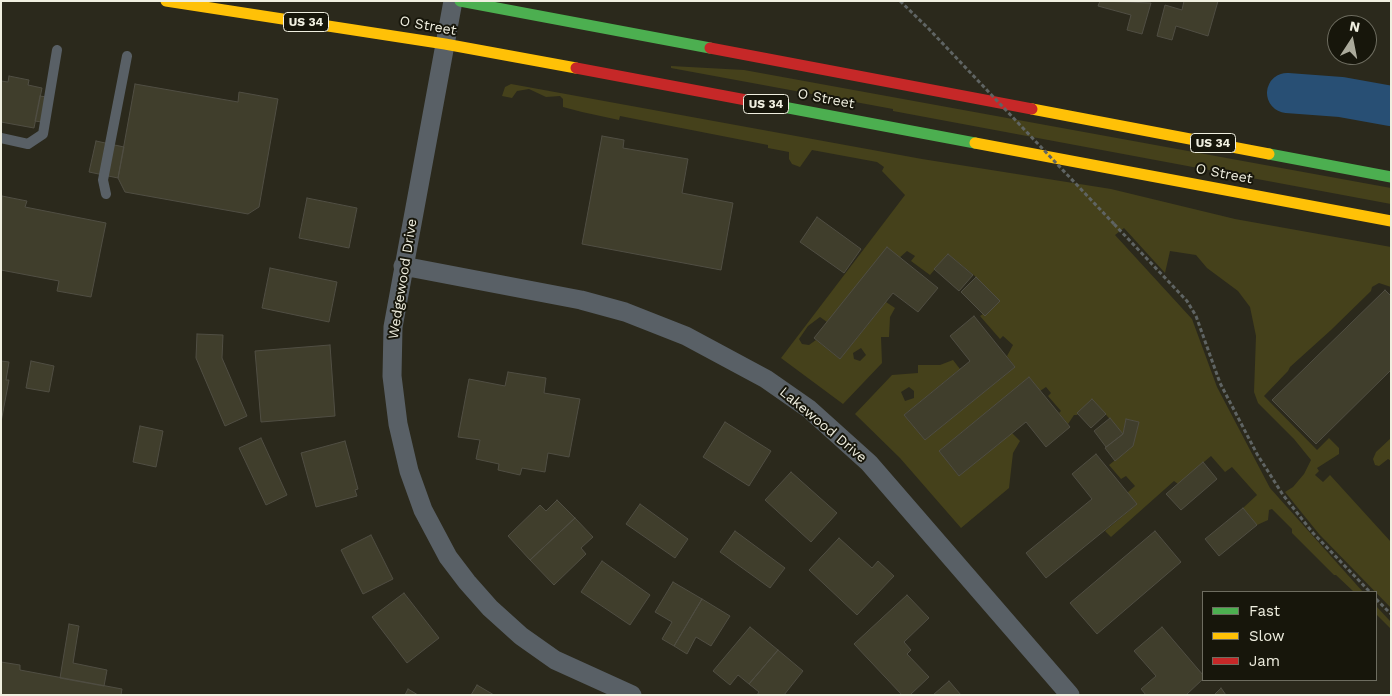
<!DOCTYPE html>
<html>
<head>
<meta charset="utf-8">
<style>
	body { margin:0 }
	#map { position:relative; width:1392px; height:696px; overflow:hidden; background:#2b291c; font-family:"Work Sans",sans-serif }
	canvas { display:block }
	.frame { position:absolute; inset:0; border:2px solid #f0efe0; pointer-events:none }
	.legend { position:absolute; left:1202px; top:591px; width:175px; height:90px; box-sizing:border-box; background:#17160b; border:1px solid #6e6d60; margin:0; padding:6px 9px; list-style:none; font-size:15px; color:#f0efe0 }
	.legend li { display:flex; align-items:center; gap:10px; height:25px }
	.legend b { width:25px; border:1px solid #6e6d60 }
	.north { position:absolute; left:1327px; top:15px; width:50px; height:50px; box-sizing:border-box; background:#17160b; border:1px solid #6e6d60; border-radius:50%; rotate:11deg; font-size:14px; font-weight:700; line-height:20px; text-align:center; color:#f0efe0 }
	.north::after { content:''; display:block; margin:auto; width:18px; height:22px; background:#abaa9b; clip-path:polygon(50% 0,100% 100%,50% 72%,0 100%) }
</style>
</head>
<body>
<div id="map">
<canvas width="1392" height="696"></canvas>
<div class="frame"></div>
<ul class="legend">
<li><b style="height:6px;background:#4caf50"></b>Fast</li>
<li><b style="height:6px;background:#ffc107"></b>Slow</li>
<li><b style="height:6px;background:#c62828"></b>Jam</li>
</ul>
<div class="north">N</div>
</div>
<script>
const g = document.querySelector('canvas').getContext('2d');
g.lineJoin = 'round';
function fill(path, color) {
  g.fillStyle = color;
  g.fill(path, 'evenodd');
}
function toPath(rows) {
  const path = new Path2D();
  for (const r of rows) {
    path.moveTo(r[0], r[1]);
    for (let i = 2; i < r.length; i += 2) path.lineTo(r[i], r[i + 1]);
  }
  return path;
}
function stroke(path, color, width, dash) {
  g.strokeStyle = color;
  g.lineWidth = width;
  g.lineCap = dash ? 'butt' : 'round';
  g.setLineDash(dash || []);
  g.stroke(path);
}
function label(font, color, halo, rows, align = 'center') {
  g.font = font + ' "Work Sans",sans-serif';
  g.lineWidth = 4;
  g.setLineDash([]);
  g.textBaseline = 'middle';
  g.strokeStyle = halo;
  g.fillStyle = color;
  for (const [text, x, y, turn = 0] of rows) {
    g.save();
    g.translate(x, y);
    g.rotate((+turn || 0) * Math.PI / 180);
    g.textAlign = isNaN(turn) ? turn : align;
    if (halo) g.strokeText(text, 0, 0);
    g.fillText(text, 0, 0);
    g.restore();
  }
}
const green = toPath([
	[671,66,744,70,1391,188,1391,204,893,111,893,109,671,68],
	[511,84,922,159,1111,189,1235,219,1391,247,1391,287,1379,283,1372,287,1371,291,1331,330,1290,367,1288,371,1264,396,1317,450,1329,438,1339,448,1339,454,1317,468,1319,471,1315,475,1323,482,1330,475,1391,542,1391,608,1319,534,1285,492,1293,487,1304,474,1311,460,1294,439,1258,403,1254,392,1256,336,1250,307,1238,291,1207,268,1196,255,1170,251,1165,273,1124,228,1115,235,1192,319,1217,387,1270,488,1363,592,1354,592,1336,575,1334,575,1292,533,1292,529,1272,509,1269,510,1268,520,1257,525,1243,508,1257,495,1232,467,1225,472,1211,456,1178,484,1174,481,1111,537,1105,531,1137,504,1127,493,1135,486,1126,476,1121,479,1109,465,1133,446,1139,422,1126,419,1123,434,1092,399,1077,415,1074,415,1068,424,1059,413,1061,411,1048,396,1051,393,1046,387,1040,391,1029,377,939,451,959,476,1012,433,1020,441,1013,453,1009,488,961,528,900,458,855,414,892,375,918,373,918,365,940,365,953,360,960,369,904,415,925,440,1015,367,1007,356,1013,345,1003,336,1000,339,980,316,983,314,985,316,976,277,948,254,930,275,911,261,915,256,907,251,827,322,820,317,808,326,799,339,802,344,809,345,816,340,840,359,886,302,895,308,890,317,889,337,881,337,882,363,843,404,781,358,905,195,882,171,884,167,877,162,812,150,800,167,792,164,789,159,789,152,768,148,768,145,620,116,619,120,582,112,563,107,563,99,560,96,546,97,529,89,517,91,512,98,502,96,505,87],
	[861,348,866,355,860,361,854,359,853,353],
	[909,387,914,391,914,398,905,401,901,392],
	[1391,438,1391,461,1388,459,1379,466,1375,465,1373,459,1376,452],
	[1376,606,1391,622,1391,629,1376,614]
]);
const river = toPath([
	[1287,93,1341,97,1391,106]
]);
const building = toPath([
	[1100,1,1151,3,1142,34,1127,30,1131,15,1098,6,1100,1],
	[1184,1,1218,1,1208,36,1176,26,1172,40,1157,36,1165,5,1182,10,1184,1],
	[9,76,29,80,28,85,42,88,34,128,1,122,1,81,8,82,9,76],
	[135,84,238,102,239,92,278,99,259,207,248,214,125,192,118,178,135,84],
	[40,96,53,98,48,123,35,121,40,96],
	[602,136,624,140,623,148,688,159,682,193,733,203,721,270,582,244,602,136],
	[96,141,124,147,118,178,89,172,96,141],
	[2,196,27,201,25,207,106,223,91,297,57,291,59,281,1,270,2,196],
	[307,198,357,208,349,248,299,238,307,198],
	[817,217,861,249,844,273,800,242,817,217],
	[887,247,938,288,918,312,893,293,840,359,814,338,887,247],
	[948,254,973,275,959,291,934,269,948,254],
	[270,268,337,282,329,322,262,308,270,268],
	[976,277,1000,301,985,316,961,292,976,277],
	[1385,290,1391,296,1391,370,1316,444,1272,400,1385,290],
	[974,316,1015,367,925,440,904,415,970,361,950,336,974,316],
	[197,334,223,335,222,358,247,416,225,426,196,358,197,334],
	[330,345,335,416,261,422,255,351,330,345],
	[1,361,9,362,6,380,9,380,1,422,1,361],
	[31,361,54,366,49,392,26,388,31,361],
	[508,372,546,378,544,393,580,399,569,457,548,453,545,472,522,468,520,475,498,470,499,464,476,459,480,440,458,437,469,379,505,386,508,372],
	[1029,377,1070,427,1046,447,1026,422,959,476,939,451,1029,377],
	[1092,399,1106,414,1091,428,1077,413,1092,399],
	[1110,418,1123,434,1106,447,1094,431,1110,418],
	[1126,419,1139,422,1133,446,1115,461,1105,448,1123,434,1126,419],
	[725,422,771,451,749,486,703,457,725,422],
	[140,426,163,431,156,467,133,462,140,426],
	[261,438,287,495,266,505,239,448,261,438],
	[345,441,358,489,355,490,357,496,316,507,301,453,345,441],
	[1096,454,1137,504,1046,578,1026,553,1092,499,1072,474,1096,454],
	[1203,462,1217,479,1181,510,1166,494,1203,462],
	[791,472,837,513,811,542,765,500,791,472],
	[557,500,575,518,530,560,508,536,540,505,546,511,557,500],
	[640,504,688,539,675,558,626,524,640,504],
	[1243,508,1257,525,1219,556,1205,539,1243,508],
	[575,518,593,537,581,548,586,554,554,585,530,560,575,518],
	[735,531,785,568,770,588,720,552,735,531],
	[1155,531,1181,562,1097,634,1070,603,1155,531],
	[371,535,393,579,363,594,341,550,371,535],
	[839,538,872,568,878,561,894,576,857,615,809,570,839,538],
	[602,561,650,595,630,625,581,592,602,561],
	[673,582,702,599,674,646,662,639,672,622,655,612,673,582],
	[404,593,439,638,407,663,372,617,404,593],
	[907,595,929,618,904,642,911,650,907,654,929,677,910,695,902,695,854,644,907,595],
	[702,599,730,616,711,646,696,637,687,654,674,646,702,599],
	[69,624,79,626,73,663,107,670,104,686,60,678,69,624],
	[750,627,778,650,749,684,738,675,730,685,713,671,750,627],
	[1162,627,1203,675,1203,679,1186,695,1146,695,1141,689,1156,676,1134,651,1162,627],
	[778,650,803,671,784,695,757,695,759,692,749,684,778,650],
	[1,662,20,665,20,670,122,689,121,695,1,695,1,662],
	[949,681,961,695,933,695,949,681],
	[477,685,494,695,471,695,477,685],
	[1221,688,1226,695,1214,695,1221,688],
	[408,689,418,695,405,695,408,689]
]);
const path = toPath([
	[900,1,928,28],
	[1114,224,1187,301,1196,316,1220,383,1257,454,1283,495,1313,533,1370,592],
	[1376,599,1391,614]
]);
const lane = toPath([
	[1,138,28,144,43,134,57,50],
	[106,194,103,180,127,56]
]);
const street = toPath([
	[453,1,393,327,392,376,398,424,409,471,423,510,448,557,467,582,490,608,521,636,555,660,632,695],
	[403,266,581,300,625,312,686,336,766,379,809,409,869,463,1070,695]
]);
const fast = toPath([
	[460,1,710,48],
	[746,100,975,143],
	[1269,154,1391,177]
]);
const slow = toPath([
	[166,1,445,44,576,68],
	[1032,109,1269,154],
	[975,143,1391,221]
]);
const jam = toPath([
	[710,48,1032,109],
	[576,68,746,100]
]);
const pathBridge = toPath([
	[928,28,1114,224]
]);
const shields = [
	[306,22,45],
	[766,104,45],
	[1213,143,45]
];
const shieldNames = [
	["US 34",306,22],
	["US 34",766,104],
	["US 34",1213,143]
];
const streetNames = [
	["O Street",428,26,10],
	["O Street",826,99,11],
	["O Street",1224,174,11],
	["Wedgewood Drive",403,279,-81],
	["Lakewood Drive",823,425,40]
];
fill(green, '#45411b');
stroke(river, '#284f74', 40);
fill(building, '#403e2c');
stroke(building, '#504e43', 1);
stroke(path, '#5f6463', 3, [4, 2.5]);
stroke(lane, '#596066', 10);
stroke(street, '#596066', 19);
stroke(fast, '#4caf50', 11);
stroke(slow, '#ffc107', 11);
stroke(jam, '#c62828', 11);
stroke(pathBridge, '#5f6463', 3, [4, 2.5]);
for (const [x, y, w] of shields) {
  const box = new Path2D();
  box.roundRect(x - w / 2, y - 9.5, w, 19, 4);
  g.fillStyle = '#17160b';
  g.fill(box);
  stroke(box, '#f0efe0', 1);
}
label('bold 12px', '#f0efe0', null, shieldNames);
label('14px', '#f0efe0', '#17160b', streetNames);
</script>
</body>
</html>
